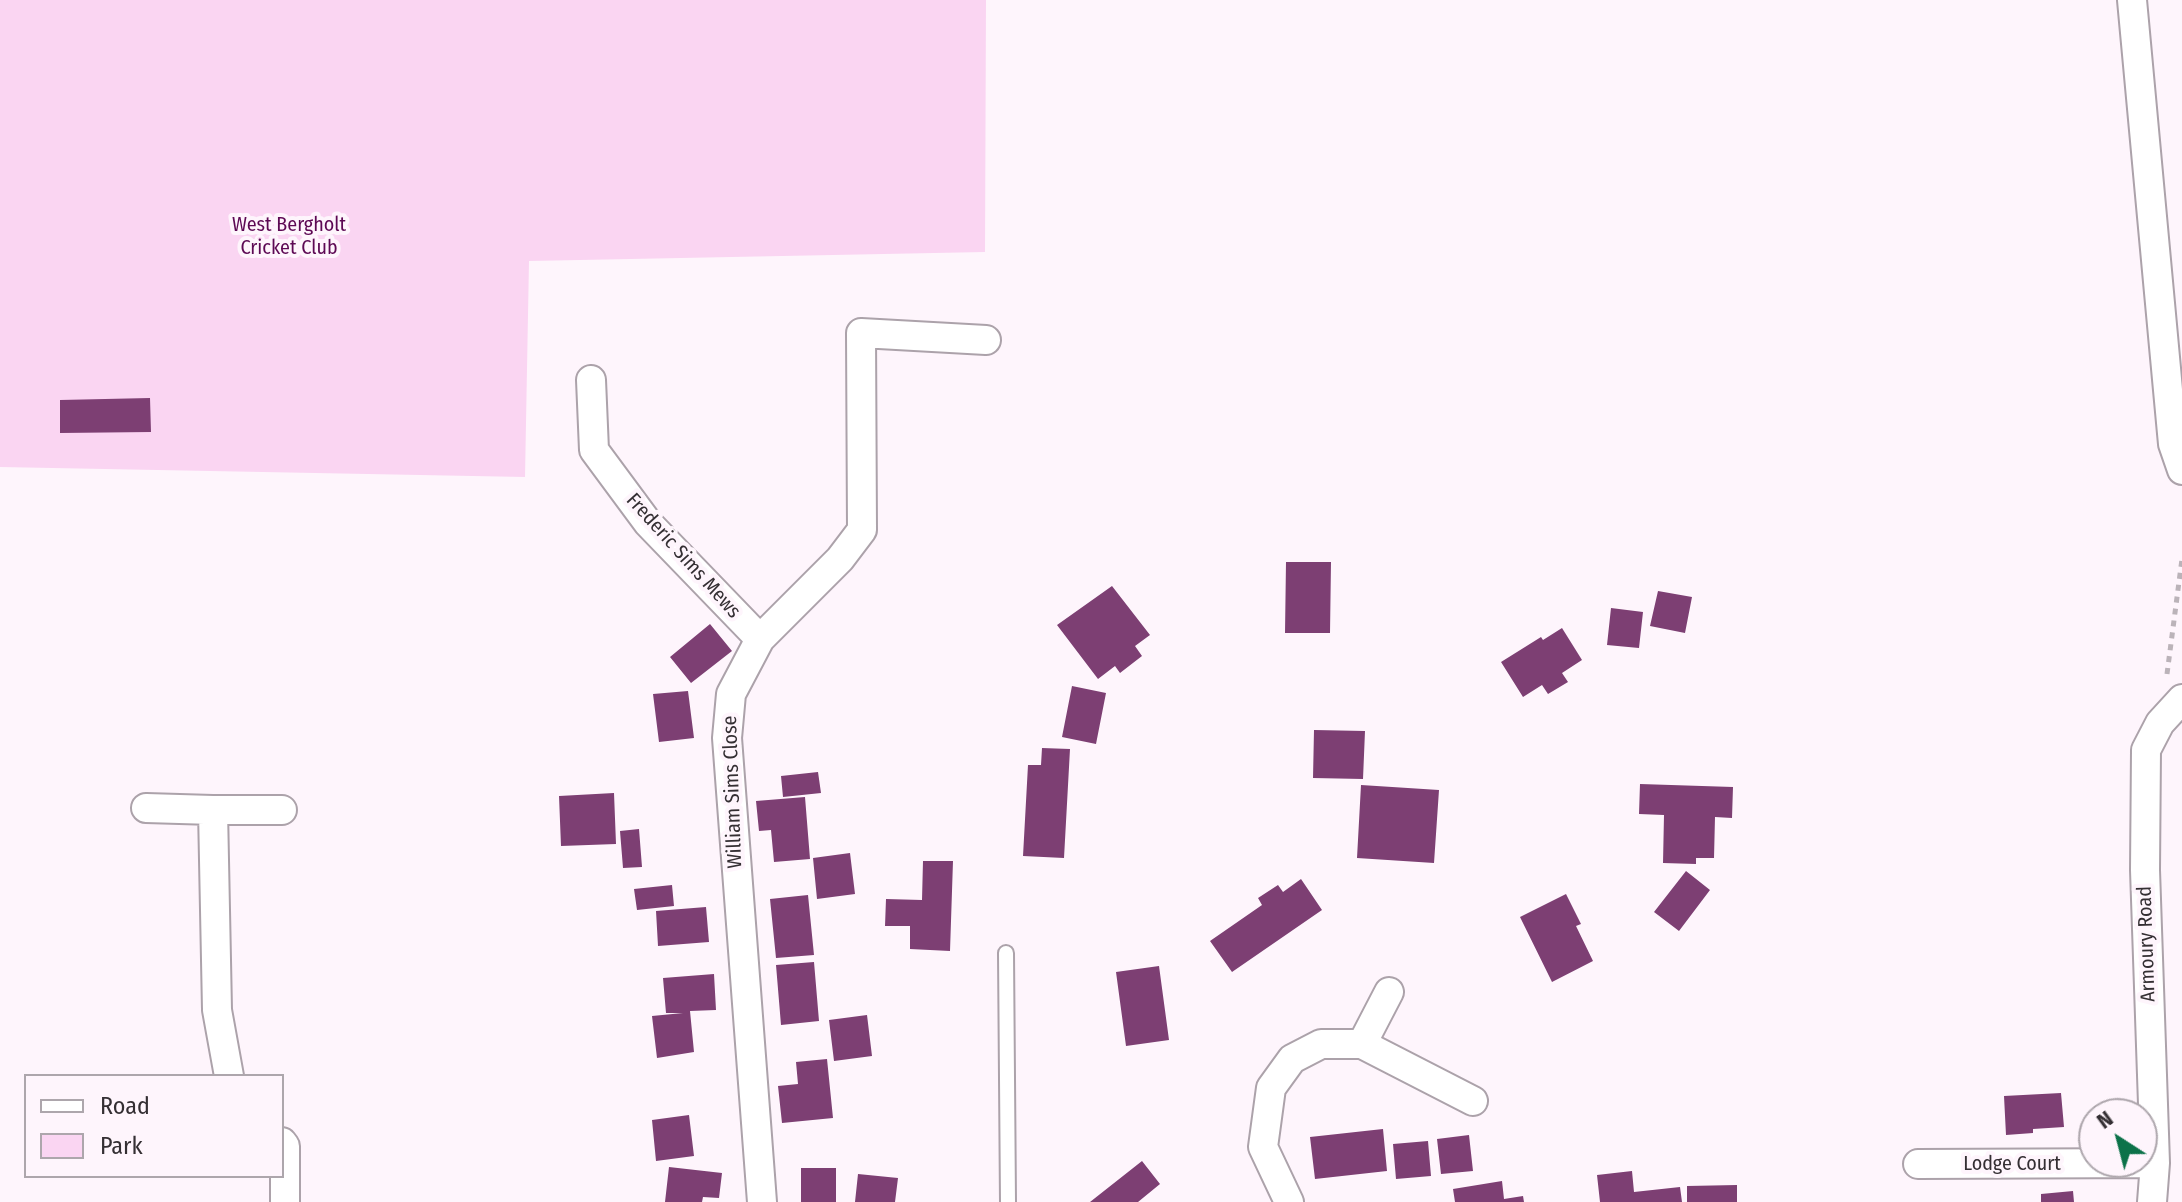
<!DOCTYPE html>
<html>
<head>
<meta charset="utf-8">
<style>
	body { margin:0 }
	#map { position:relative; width:2182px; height:1202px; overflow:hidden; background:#fef5fc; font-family:"Fira Sans Condensed",sans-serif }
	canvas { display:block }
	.legend { position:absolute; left:24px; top:1074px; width:260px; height:104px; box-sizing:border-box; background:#fef5fc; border:2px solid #ada6ac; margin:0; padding:10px 14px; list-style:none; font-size:24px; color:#342f33 }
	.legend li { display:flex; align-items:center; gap:16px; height:40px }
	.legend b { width:40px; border:2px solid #ada6ac }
	.north { position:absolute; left:2078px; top:1098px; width:80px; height:80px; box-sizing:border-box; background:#fef5fc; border:2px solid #ada6ac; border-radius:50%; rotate:324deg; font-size:22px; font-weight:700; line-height:32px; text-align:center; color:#342f33 }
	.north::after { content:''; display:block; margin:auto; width:28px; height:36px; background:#0c7249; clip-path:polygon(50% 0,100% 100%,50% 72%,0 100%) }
</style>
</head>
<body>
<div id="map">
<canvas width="2182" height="1202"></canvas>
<ul class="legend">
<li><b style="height:10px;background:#fff"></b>Road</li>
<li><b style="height:22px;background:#fad5f2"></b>Park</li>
</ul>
<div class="north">N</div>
</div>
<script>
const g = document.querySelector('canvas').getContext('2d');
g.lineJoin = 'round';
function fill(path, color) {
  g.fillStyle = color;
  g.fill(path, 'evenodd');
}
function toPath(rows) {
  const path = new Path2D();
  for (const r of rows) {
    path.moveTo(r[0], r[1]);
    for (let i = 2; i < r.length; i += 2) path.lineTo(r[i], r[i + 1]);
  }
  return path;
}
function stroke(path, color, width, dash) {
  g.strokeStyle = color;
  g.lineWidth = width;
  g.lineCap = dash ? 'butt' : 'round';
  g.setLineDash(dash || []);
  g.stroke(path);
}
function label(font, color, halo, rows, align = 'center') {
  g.font = font + ' "Fira Sans Condensed",sans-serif';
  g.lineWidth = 8;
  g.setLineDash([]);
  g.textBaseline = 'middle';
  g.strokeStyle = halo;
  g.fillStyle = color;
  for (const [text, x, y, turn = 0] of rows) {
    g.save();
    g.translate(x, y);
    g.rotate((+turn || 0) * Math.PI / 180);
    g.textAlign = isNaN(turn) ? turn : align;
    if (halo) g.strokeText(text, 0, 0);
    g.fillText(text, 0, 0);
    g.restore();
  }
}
const green = toPath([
	[0,0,986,0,985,252,529,261,525,477,0,467]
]);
const building = toPath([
	[150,398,151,432,60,433,60,400],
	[1286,562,1331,562,1330,633,1285,633],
	[1112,586,1150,635,1135,646,1142,656,1120,673,1115,666,1098,679,1057,625],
	[1658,591,1692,597,1685,633,1650,626],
	[1611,608,1643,612,1639,648,1607,645],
	[710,624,732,651,691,683,670,657],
	[1562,628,1582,660,1562,673,1568,682,1548,694,1542,685,1523,697,1501,662,1541,637,1543,640],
	[1072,686,1106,693,1096,744,1062,737],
	[688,691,694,738,659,742,653,694],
	[1314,730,1365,731,1363,779,1313,778],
	[1042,748,1070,749,1064,858,1023,856,1028,765,1041,765],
	[818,772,821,793,783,797,781,776],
	[1640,784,1733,787,1732,818,1715,817,1714,858,1696,858,1696,864,1663,863,1664,815,1639,814],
	[1361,785,1439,790,1434,863,1357,858],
	[614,793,616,844,561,846,559,796],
	[805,797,810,859,774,862,771,830,759,831,756,801],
	[639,829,642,867,623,868,620,831],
	[850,853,855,894,817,899,813,858],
	[923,861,953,861,950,951,910,949,910,926,885,926,886,899,922,900],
	[1686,871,1710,890,1679,931,1654,912],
	[1301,879,1322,910,1232,972,1210,941,1262,905,1258,898,1278,885,1283,892],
	[672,885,674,906,637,910,634,889],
	[1566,894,1581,924,1576,926,1593,961,1552,982,1520,917],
	[808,895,814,955,776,958,770,899],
	[706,907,709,942,658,946,656,911],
	[814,962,819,1021,781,1025,776,965],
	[1159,966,1169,1040,1126,1046,1116,972],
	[714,974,716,1010,690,1011,694,1052,657,1058,652,1016,683,1013,666,1013,663,978],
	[867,1015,872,1056,834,1061,829,1020],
	[827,1059,833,1118,782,1123,778,1086,798,1084,796,1062],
	[2061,1093,2064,1127,2033,1129,2033,1133,2006,1135,2004,1096],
	[689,1115,694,1156,656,1161,652,1120],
	[1383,1129,1387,1171,1315,1179,1310,1137],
	[1469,1135,1473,1171,1441,1174,1437,1139],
	[1428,1141,1431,1176,1396,1179,1393,1144],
	[1142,1161,1160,1184,1138,1202,1090,1202],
	[669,1167,722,1173,719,1198,703,1197,702,1202,665,1202],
	[801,1168,836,1168,836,1202,801,1202],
	[1632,1171,1634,1192,1680,1187,1682,1202,1600,1202,1597,1175],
	[858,1174,898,1178,895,1202,855,1202],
	[1502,1181,1504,1199,1523,1196,1524,1202,1455,1202,1453,1189],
	[1737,1185,1737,1202,1687,1202,1687,1186],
	[2073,1191,2074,1202,2041,1202,2041,1194]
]);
const path = toPath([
	[2167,674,2182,559]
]);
const lane = toPath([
	[1006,953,1008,1202]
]);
const street = toPath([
	[2132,0,2173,444,2182,470],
	[591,380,594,450,648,523,760,639],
	[146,808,213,810,217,1010,229,1076],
	[213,810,282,810],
	[1362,1044,1389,992],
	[282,1142,285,1146,285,1202],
	[1918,1164,2155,1163],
	[762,1202,727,738,731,694,760,639,840,559,862,530,861,333,986,340],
	[1289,1202,1263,1147,1271,1088,1292,1059,1321,1044,1362,1044,1473,1101],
	[2152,1202,2155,1163,2145,870,2146,750,2160,723,2182,699]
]);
const parkNames = [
	["West Bergholt",289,225],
	["Cricket Club",289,248]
];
const streetNames = [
	["Frederic Sims Mews",683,556,48],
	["William Sims Close",733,792,-92],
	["Armoury Road",2147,944,-92],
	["Lodge Court",2012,1164]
];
fill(green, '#fad5f2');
fill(building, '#7d3f73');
stroke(lane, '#aca2aa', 18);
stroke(street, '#aca2aa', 32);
stroke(path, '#bbb3b9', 5, [6, 6]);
stroke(lane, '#fff', 14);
stroke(street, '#fff', 28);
label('20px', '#5d0954', '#fef5fc', parkNames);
label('20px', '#342f33', '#fef5fc', streetNames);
</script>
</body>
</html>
